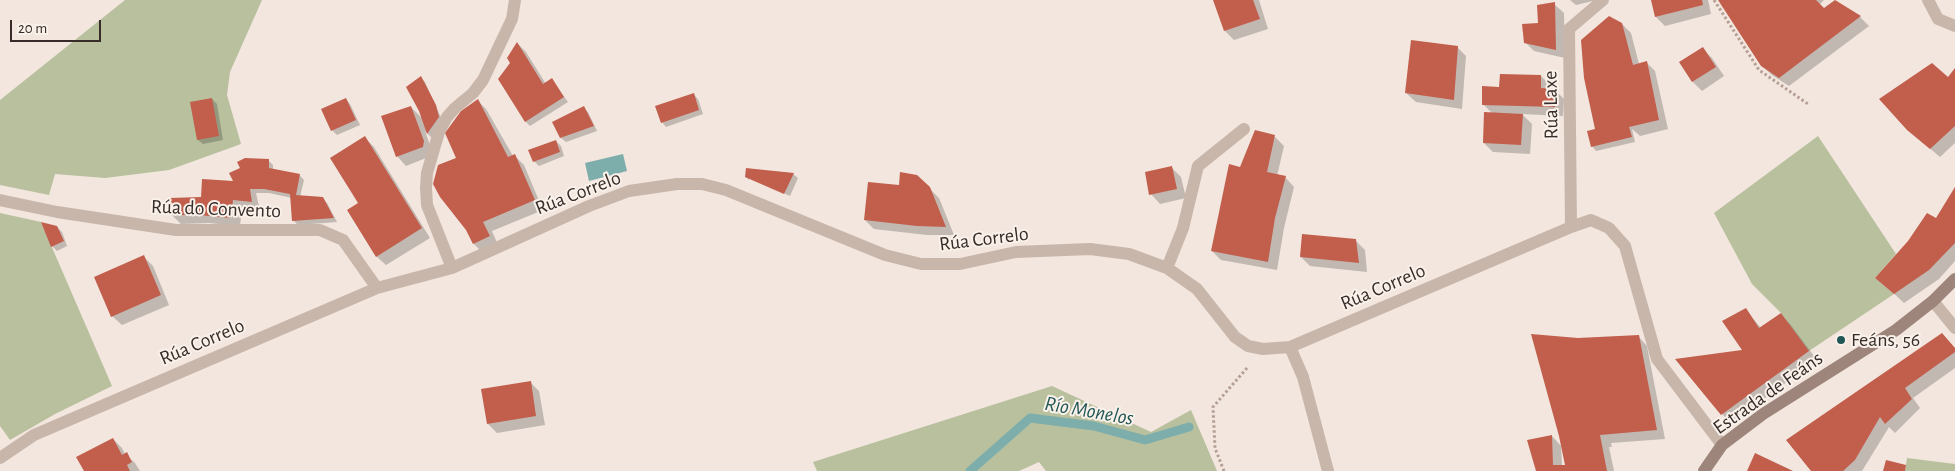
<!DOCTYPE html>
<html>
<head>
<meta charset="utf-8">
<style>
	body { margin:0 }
	#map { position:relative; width:1955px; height:471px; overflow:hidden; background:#f2e6de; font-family:"Alegreya Sans",sans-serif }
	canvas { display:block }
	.scale { position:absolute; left:10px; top:20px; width:91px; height:22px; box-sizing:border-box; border:2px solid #372c29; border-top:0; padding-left:6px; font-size:15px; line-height:18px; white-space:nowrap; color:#372c29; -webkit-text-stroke:4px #f9f1ea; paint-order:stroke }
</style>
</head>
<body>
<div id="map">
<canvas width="1955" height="471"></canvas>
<div class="scale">20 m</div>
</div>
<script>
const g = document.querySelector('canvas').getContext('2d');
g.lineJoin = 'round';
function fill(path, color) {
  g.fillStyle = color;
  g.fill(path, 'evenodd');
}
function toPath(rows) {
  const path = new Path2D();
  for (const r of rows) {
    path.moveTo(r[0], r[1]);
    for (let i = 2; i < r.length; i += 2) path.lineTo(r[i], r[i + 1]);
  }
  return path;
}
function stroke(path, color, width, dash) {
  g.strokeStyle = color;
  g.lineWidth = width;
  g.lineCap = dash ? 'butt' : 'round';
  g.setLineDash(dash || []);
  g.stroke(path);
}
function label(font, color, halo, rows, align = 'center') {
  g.font = font + ' "Alegreya Sans",sans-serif';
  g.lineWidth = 4;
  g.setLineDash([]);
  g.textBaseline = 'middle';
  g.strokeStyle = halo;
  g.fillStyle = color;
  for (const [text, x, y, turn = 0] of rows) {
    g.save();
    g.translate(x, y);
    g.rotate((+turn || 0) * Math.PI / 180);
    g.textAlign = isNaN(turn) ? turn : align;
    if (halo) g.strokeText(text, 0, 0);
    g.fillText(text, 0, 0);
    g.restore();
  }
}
const green = toPath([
	[125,0,262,0,230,72,227,95,241,144,169,170,105,178,55,174,49,195,0,185,0,100],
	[1818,136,1896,254,1875,278,1894,294,1809,351,1781,313,1752,284,1714,213],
	[0,213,41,222,112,386,55,414,10,440,0,426],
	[1052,386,1151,432,1191,410,1217,471,1046,471,1039,462,1019,471,817,471,813,462],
	[1907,458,1955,464,1955,471,1905,471]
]);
const water = toPath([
	[623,154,627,171,589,181,585,163]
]);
const shadow = toPath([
	[1214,0,1259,0,1268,29,1234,40,1225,31],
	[1570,0,1597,0,1576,5],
	[1652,0,1708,0,1711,14,1665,26,1656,17],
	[1720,0,1824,0,1819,5,1824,10,1860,17,1869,26,1789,86,1772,75,1762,66],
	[1554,4,1564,13,1565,58,1534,51,1525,42],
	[1622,24,1631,33,1639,64,1646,62,1655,71,1668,129,1640,136,1632,129,1635,142,1596,151,1592,146,1598,130],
	[518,44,526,52,546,84,552,80,568,102,530,126,526,122,512,63],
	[1457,47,1466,56,1462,109,1416,102,1406,93],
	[1703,49,1712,58,1724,76,1702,91,1693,82,1681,63],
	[1955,70,1955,143,1940,157,1908,130],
	[1541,76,1550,85,1550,90,1555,90,1564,99,1563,116,1522,114,1532,124,1530,154,1493,152,1484,143,1493,114,1483,104],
	[421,78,425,82,443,122,432,138,425,131,432,151,431,156,406,166,397,156,411,107,423,119],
	[693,94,698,99,703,114,666,127,662,122],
	[212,99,217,104,223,140,203,144,198,140,192,103],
	[346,99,350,104,360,125,337,135,332,130],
	[477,100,486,109,513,156,515,156,524,165,543,210,492,231,498,245,483,253,474,244,467,230,456,160],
	[583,108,588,112,597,131,566,142,561,138,554,122],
	[1255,132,1275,137,1284,146,1277,176,1285,177,1294,187,1284,228,1277,270,1221,260,1212,251],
	[365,138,374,147,430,238,386,265,376,256,360,203],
	[556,141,561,146,564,156,539,166,534,161],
	[268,160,273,165,273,170,299,175,304,180,300,197,322,198,327,203,337,222,298,225,293,220,292,198,269,193,256,193,260,211,242,209,240,226,209,223,181,224,172,215,235,182],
	[1172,168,1181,177,1186,198,1160,204,1151,194],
	[793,174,798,178,790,196,749,178,749,180,746,177],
	[929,188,939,198,954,235,927,235,874,229,865,220],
	[1955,189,1955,261,1939,279,1904,303,1877,278,1937,220],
	[57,227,62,232,67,246,57,251,52,246],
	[1356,241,1365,250,1367,272,1310,266,1301,257],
	[144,257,153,266,169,305,122,325,112,316],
	[1746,310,1761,328,1781,315,1790,324,1817,360,1731,423,1722,414,1744,351],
	[1638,336,1647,346,1665,439,1611,443,1612,447,1609,447,1614,471,1537,471,1552,436,1561,446,1562,466,1567,467,1578,339],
	[1955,349,1955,368,1913,398,1920,408,1895,433,1889,427,1862,471,1813,471,1788,440],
	[530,382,539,391,545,425,497,433,488,424,482,390],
	[113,439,122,448,125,454,135,463,140,471,85,471]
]);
const stream = toPath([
	[970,471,1030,418,1094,426,1145,440,1189,427]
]);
const building = toPath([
	[1213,0,1253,0,1260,19,1224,31],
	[1651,0,1702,0,1703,5,1655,17],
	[1718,0,1816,0,1824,8,1835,0,1861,16,1779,78,1761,66],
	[1555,2,1556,50,1524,43,1522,24,1538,23,1537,5],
	[1609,16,1622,23,1633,65,1647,61,1659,120,1629,127,1632,137,1591,147,1587,131,1595,129,1584,78,1581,40],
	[1411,40,1458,46,1454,100,1405,93],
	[517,42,543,84,552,78,564,97,525,122,498,79,510,63,507,58],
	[1703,47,1716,67,1692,82,1679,62],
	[1932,63,1948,77,1955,68,1955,126,1930,149,1907,130,1879,99],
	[1500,74,1541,75,1541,88,1555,89,1555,107,1482,105,1482,86,1499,87],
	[421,76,436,105,439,117,427,134,419,111,406,87],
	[694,93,699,110,661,123,655,106],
	[212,98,219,136,197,140,190,102],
	[346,98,356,120,331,131,321,109],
	[478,99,508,157,515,154,535,200,483,222,490,236,473,244,466,230,440,197,433,184,438,165,456,158,445,133,461,111],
	[411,106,424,141,423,147,396,157,381,116],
	[584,106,594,126,560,138,552,122],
	[1484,112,1523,114,1521,145,1483,143],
	[1255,130,1275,135,1267,172,1286,176,1275,218,1268,262,1211,251,1229,164,1240,167],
	[365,136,422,228,376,257,347,210,358,203,330,158],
	[556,140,560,152,533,162,528,150],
	[245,158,269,159,269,168,300,174,296,195,323,197,334,218,292,221,290,194,264,189,250,189,252,202,233,200,231,218,199,215,170,215,170,198,201,197,202,179,233,181,229,173,240,168,237,162],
	[1172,166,1177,189,1149,195,1145,172],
	[746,168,755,169,794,173,784,194,745,177],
	[900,172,917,175,930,187,946,227,917,226,864,220,868,182,899,185],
	[1955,187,1955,243,1929,270,1894,294,1875,278,1908,241,1927,213,1936,218],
	[41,222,57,226,64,241,51,247],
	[1302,234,1356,239,1359,263,1300,257],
	[144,255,161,295,111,317,94,277],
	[1746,308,1759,328,1781,313,1809,351,1721,415,1675,359,1742,350,1722,321],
	[1942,333,1955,348,1955,352,1905,388,1912,399,1885,424,1880,417,1855,460,1843,471,1811,471,1786,440],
	[1531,334,1578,338,1639,335,1657,430,1600,435,1607,471,1536,471,1527,440,1552,435,1553,465,1565,465,1559,436],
	[531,381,536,416,487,424,481,389],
	[113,438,122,455,127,452,132,462,127,465,130,471,84,471,76,457],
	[1755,453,1793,471,1747,471],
	[1886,460,1906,465,1905,471,1883,471]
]);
const path = toPath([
	[1714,0,1759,70,1808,104],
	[1224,471,1215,448,1213,407,1247,368]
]);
const street = toPath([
	[1928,0,1938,19,1955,26],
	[0,200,57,212,176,230,320,230,343,240,377,288],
	[1571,227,1569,29,1603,0],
	[452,268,427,205,426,188,427,173,439,132,447,117,455,108,473,93,483,80,512,19,515,0],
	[1167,268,1183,228,1198,166,1244,129],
	[1933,301,1955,328],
	[1290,347,1303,377,1328,471],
	[0,458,34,435,377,288,452,268,589,206,629,191,677,184,702,184,726,190,885,255,921,264,960,264,1016,252,1090,249,1129,254,1167,268,1197,289,1235,337,1248,346,1263,349,1290,347,1571,227,1591,220,1609,228,1625,246,1657,359,1722,445]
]);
const secondary = toPath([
	[1704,471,1722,445,1763,414,1896,330,1933,301,1955,279]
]);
const markers = [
	[1841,340,5,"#205756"]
];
const streetNames = [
	["Rúa Laxe",1551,105,-91],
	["Rúa Correlo",578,193,-21],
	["Rúa do Convento",216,209,2],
	["Rúa Correlo",984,239,-7],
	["Rúa Correlo",1383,287,-23],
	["Rúa Correlo",202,342,-23],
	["Estrada de Feáns",1768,393,-35]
];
const poiNames = [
	["Feáns, 56",1851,340]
];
const waterNames = [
	["Río Monelos",1089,411,10]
];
fill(green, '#b8c09e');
fill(water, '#7daeac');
fill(shadow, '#0003');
stroke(stream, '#7daeac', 9);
fill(building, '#c15e4c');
stroke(path, '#b59f94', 3, [2.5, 2.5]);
stroke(street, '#c9b6aa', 12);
stroke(secondary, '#9d857b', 12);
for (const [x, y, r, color] of markers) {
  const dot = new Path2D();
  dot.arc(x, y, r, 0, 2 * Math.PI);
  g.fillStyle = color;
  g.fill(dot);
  stroke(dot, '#f9f1ea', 2);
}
label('20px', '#372c29', '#f9f1ea', streetNames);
label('20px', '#372c29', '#f9f1ea', poiNames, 'left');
label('italic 21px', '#205756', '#f9f1ea', waterNames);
</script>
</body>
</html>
